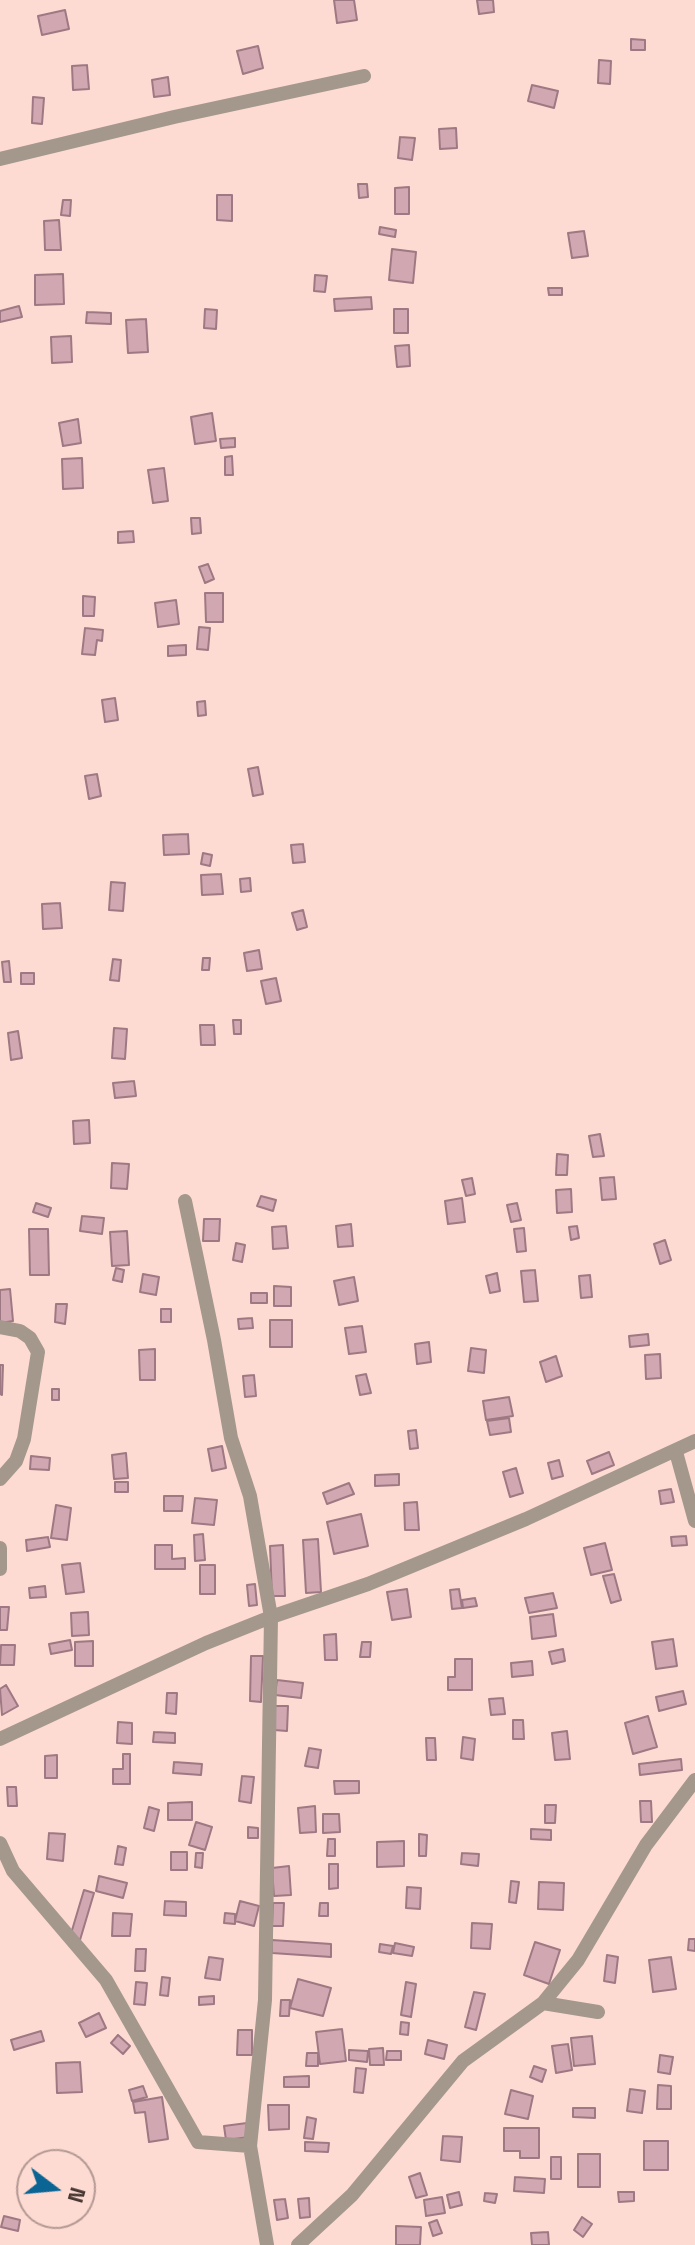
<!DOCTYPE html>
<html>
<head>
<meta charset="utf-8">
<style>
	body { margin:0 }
	#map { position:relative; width:695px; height:2245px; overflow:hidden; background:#fddbd3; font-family:"Space Grotesk",sans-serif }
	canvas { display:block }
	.north { position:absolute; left:16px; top:2149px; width:80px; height:80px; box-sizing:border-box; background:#fddbd3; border:2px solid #b49993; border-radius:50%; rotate:106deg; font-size:22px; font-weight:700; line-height:32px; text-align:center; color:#473733 }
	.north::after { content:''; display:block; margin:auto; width:28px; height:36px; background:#0a6595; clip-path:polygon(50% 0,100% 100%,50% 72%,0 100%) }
</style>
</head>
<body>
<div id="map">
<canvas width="695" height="2245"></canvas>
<div class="north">N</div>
</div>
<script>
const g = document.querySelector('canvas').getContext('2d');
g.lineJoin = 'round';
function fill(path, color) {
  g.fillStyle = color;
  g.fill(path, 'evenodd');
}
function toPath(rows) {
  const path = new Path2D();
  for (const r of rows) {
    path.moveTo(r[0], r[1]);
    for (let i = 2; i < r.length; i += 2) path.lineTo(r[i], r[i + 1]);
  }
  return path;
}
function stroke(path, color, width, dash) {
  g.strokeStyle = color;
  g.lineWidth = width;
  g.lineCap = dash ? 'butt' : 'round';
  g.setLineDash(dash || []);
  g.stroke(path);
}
const building = toPath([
	[334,0,354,0,357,20,337,23,334,0],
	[477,0,493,0,494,12,479,14,477,0],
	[65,10,69,29,42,35,38,16,65,10],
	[631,39,645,40,645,50,631,50,631,39],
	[258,46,263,68,243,74,237,51,258,46],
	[599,60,611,61,610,84,598,83,599,60],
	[87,65,89,89,73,90,72,66,87,65],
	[168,77,170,95,154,97,152,80,168,77],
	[532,85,558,91,554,108,528,101,532,85],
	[33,97,44,98,42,124,32,123,33,97],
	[456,128,457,148,440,149,439,129,456,128],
	[400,137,415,138,412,160,398,158,400,137],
	[358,184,367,184,368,197,359,198,358,184],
	[409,187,409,214,395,214,395,188,409,187],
	[217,195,232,195,232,221,217,220,217,195],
	[63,200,71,200,70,216,61,215,63,200],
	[59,220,61,250,45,250,44,221,59,220],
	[380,227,396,230,395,237,379,234,380,227],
	[584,231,588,256,572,258,568,233,584,231],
	[392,249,416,252,413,283,389,280,392,249],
	[63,274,64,304,35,305,35,275,63,274],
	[315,275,327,276,325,292,314,291,315,275],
	[548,288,562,288,562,295,549,295,548,288],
	[371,297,372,309,335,311,334,299,371,297],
	[19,306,22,317,0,322,0,311,19,306],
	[205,309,217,310,216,329,204,328,205,309],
	[394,309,408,309,408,333,394,333,394,309],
	[87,312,111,313,111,324,86,323,87,312],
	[146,319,148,352,128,353,126,320,146,319],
	[71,336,72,362,52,363,51,337,71,336],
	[409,345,410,366,397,367,395,346,409,345],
	[212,413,216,441,195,444,191,417,212,413],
	[78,419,81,443,63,446,59,423,78,419],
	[235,438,235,447,221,448,220,439,235,438],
	[232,456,233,475,225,475,225,457,232,456],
	[82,458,83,488,63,489,62,459,82,458],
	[164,468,168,501,153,503,148,470,164,468],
	[191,518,200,518,201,533,192,534,191,518],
	[133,531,134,542,118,543,118,532,133,531],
	[208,564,214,579,205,583,199,567,208,564],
	[205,593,223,593,223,622,206,622,205,593],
	[83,596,95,597,94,616,83,616,83,596],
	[176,600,179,624,158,627,155,603,176,600],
	[199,627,210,628,208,650,197,649,199,627],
	[85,628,103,630,102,641,97,640,95,655,82,654,85,628],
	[186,645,186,655,168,656,168,646,186,645],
	[115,698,118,720,105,722,102,700,115,698],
	[205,701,206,715,198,716,197,702,205,701],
	[258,767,263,794,253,796,248,769,258,767],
	[97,774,101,796,89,799,85,776,97,774],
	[188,834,189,854,164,855,163,835,188,834],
	[303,844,305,862,293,863,291,845,303,844],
	[203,853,212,855,210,866,201,864,203,853],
	[221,874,223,894,202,895,201,875,221,874],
	[250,878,251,891,241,892,240,879,250,878],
	[111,882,125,883,123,911,109,910,111,882],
	[60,903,62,928,43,929,42,904,60,903],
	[303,910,307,927,297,930,292,913,303,910],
	[259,950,262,969,247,971,244,953,259,950],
	[203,958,210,958,209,970,202,970,203,958],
	[113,959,121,960,119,981,110,980,113,959],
	[9,961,11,982,4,982,2,962,9,961],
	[21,973,34,973,34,984,21,984,21,973],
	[276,978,281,1001,266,1004,261,981,276,978],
	[233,1020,241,1020,241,1034,234,1034,233,1020],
	[200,1025,214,1025,215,1045,201,1045,200,1025],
	[114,1028,127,1029,125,1059,112,1058,114,1028],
	[18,1031,22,1058,11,1060,8,1033,18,1031],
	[134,1081,136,1096,115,1098,113,1083,134,1081],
	[89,1120,90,1143,74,1144,73,1121,89,1120],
	[600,1134,604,1156,593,1157,589,1136,600,1134],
	[557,1154,568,1155,567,1175,556,1175,557,1154],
	[112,1163,129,1164,127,1189,111,1188,112,1163],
	[614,1177,616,1199,602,1200,600,1178,614,1177],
	[472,1178,475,1194,466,1196,462,1180,472,1178],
	[571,1189,572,1212,557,1213,556,1190,571,1189],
	[261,1196,276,1200,273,1211,257,1206,261,1196],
	[462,1198,465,1222,448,1224,445,1201,462,1198],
	[36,1203,51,1208,48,1217,33,1212,36,1203],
	[517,1203,521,1220,511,1222,507,1205,517,1203],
	[82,1216,104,1218,102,1234,80,1231,82,1216],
	[204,1219,220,1219,219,1241,203,1241,204,1219],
	[351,1224,353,1246,338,1247,336,1226,351,1224],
	[286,1226,288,1248,273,1249,272,1227,286,1226],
	[577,1226,579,1238,571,1240,569,1227,577,1226],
	[524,1228,526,1251,517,1252,514,1229,524,1228],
	[29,1229,48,1229,49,1275,30,1275,29,1229],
	[127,1231,129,1265,112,1266,110,1232,127,1231],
	[665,1240,671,1260,660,1264,654,1244,665,1240],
	[236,1243,245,1245,242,1262,233,1260,236,1243],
	[116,1268,124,1270,122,1282,113,1280,116,1268],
	[535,1270,538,1301,524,1302,521,1271,535,1270],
	[497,1273,500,1291,490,1293,486,1276,497,1273],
	[143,1274,159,1277,156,1295,140,1292,143,1274],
	[590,1275,592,1297,581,1298,579,1276,590,1275],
	[354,1277,358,1301,339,1305,334,1281,354,1277],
	[274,1286,291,1287,291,1306,274,1306,274,1286],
	[10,1289,13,1321,0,1323,0,1290,10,1289],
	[251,1293,267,1293,267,1303,251,1303,251,1293],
	[56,1304,67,1304,65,1324,55,1322,56,1304],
	[161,1309,171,1309,171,1322,161,1322,161,1309],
	[252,1318,253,1328,239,1329,238,1319,252,1318],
	[270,1320,292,1320,292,1347,270,1347,270,1320],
	[362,1326,366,1352,349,1354,345,1328,362,1326],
	[648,1334,649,1345,630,1347,629,1336,648,1334],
	[429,1342,431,1362,417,1364,415,1344,429,1342],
	[471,1348,486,1350,484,1373,468,1371,471,1348],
	[155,1349,155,1380,140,1380,139,1350,155,1349],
	[660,1354,661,1378,646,1379,645,1355,660,1354],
	[556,1356,562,1376,546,1382,540,1362,556,1356],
	[0,1365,3,1365,2,1395,0,1394,0,1365],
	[366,1374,371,1393,360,1395,356,1376,366,1374],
	[254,1375,256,1396,245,1397,243,1376,254,1375],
	[52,1389,59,1389,59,1400,52,1400,52,1389],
	[509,1397,513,1416,486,1420,483,1401,509,1397],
	[509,1418,511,1432,490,1435,487,1421,509,1418],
	[416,1430,418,1448,410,1449,408,1431,416,1430],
	[222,1446,226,1468,212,1471,208,1449,222,1446],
	[609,1452,614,1465,592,1474,587,1461,609,1452],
	[126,1453,128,1478,114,1479,112,1455,126,1453],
	[31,1456,50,1458,49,1470,30,1469,31,1456],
	[559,1460,563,1476,552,1479,548,1463,559,1460],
	[516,1468,523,1493,510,1497,503,1472,516,1468],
	[399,1474,399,1485,375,1486,375,1475,399,1474],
	[115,1482,128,1482,128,1492,115,1492,115,1482],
	[349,1483,354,1494,327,1504,323,1493,349,1483],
	[671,1489,674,1502,661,1504,659,1491,671,1489],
	[164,1496,183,1496,182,1511,164,1511,164,1496],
	[195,1498,217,1500,214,1525,192,1523,195,1498],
	[417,1502,419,1530,405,1530,404,1503,417,1502],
	[56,1505,71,1508,67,1540,51,1538,56,1505],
	[361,1514,368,1546,334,1554,327,1522,361,1514],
	[203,1534,205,1560,195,1561,194,1535,203,1534],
	[686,1536,687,1545,672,1546,671,1537,686,1536],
	[48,1537,50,1547,27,1551,26,1540,48,1537],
	[318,1539,321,1592,306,1593,303,1540,318,1539],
	[605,1543,612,1570,591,1575,584,1548,605,1543],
	[155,1545,172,1545,172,1559,185,1558,185,1569,155,1569,155,1545],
	[283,1545,285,1596,272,1596,270,1546,283,1545],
	[80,1563,84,1592,66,1594,62,1565,80,1563],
	[200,1565,215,1565,215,1594,200,1594,200,1565],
	[614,1574,621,1600,611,1603,603,1576,614,1574],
	[255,1584,257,1605,249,1606,247,1585,255,1584],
	[45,1586,46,1597,30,1598,29,1588,45,1586],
	[407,1589,411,1617,392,1620,387,1592,407,1589],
	[459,1589,462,1608,452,1609,450,1590,459,1589],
	[553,1593,557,1608,529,1613,525,1598,553,1593],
	[475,1598,477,1606,463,1608,462,1600,475,1598],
	[0,1607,9,1607,7,1630,0,1630,0,1607],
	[88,1612,89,1635,72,1636,71,1613,88,1612],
	[553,1614,556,1636,532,1639,530,1617,553,1614],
	[336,1634,337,1660,325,1660,324,1635,336,1634],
	[673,1639,677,1666,656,1669,652,1642,673,1639],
	[70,1640,72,1650,51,1654,49,1644,70,1640],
	[93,1641,93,1666,75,1666,75,1642,93,1641],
	[362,1642,371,1642,370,1657,360,1657,362,1642],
	[1,1645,15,1645,14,1665,0,1665,1,1645],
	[563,1649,565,1661,552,1664,549,1652,563,1649],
	[251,1656,263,1656,261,1702,250,1701,251,1656],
	[455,1659,472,1659,472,1690,448,1690,448,1677,455,1677,455,1659],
	[532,1661,533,1675,512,1677,511,1663,532,1661],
	[277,1680,303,1683,301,1698,275,1695,277,1680],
	[6,1685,18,1706,2,1715,0,1689,6,1685],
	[683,1691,686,1704,659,1711,656,1697,683,1691],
	[167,1693,177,1693,176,1714,166,1713,167,1693],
	[503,1698,505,1714,491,1715,489,1699,503,1698],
	[275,1706,288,1706,287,1731,274,1730,275,1706],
	[648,1716,657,1747,633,1754,625,1723,648,1716],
	[513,1720,523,1720,524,1739,513,1739,513,1720],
	[118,1722,132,1723,132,1744,117,1743,118,1722],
	[567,1731,570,1759,555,1760,552,1733,567,1731],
	[154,1732,175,1733,175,1743,153,1742,154,1732],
	[463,1737,475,1739,473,1760,461,1758,463,1737],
	[426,1738,435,1738,436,1760,427,1760,426,1738],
	[309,1748,321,1750,318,1768,305,1766,309,1748],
	[123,1754,130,1754,130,1784,113,1784,113,1769,123,1769,123,1754],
	[57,1755,57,1778,45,1778,45,1756,57,1755],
	[681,1759,682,1770,640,1775,639,1764,681,1759],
	[174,1762,202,1764,201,1775,173,1773,174,1762],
	[242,1776,254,1777,251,1803,239,1801,242,1776],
	[334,1781,359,1781,359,1793,335,1794,334,1781],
	[7,1787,16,1787,17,1806,8,1806,7,1787],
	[640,1801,651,1801,652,1822,641,1822,640,1801],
	[192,1802,192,1820,168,1820,168,1803,192,1802],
	[545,1805,556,1805,555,1823,545,1823,545,1805],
	[315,1806,316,1832,300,1833,298,1808,315,1806],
	[149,1807,159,1810,154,1831,144,1828,149,1807],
	[323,1814,339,1814,340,1832,323,1833,323,1814],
	[196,1822,212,1827,205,1850,189,1845,196,1822],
	[248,1827,258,1828,258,1838,248,1838,248,1827],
	[531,1829,551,1830,551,1840,531,1839,531,1829],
	[49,1833,65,1834,63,1861,47,1859,49,1833],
	[419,1834,427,1835,426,1856,419,1856,419,1834],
	[328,1839,335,1839,335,1856,327,1856,328,1839],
	[404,1841,404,1866,377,1867,377,1842,404,1841],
	[118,1846,126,1848,123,1865,115,1864,118,1846],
	[171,1852,187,1852,187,1870,171,1870,171,1852],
	[196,1853,203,1853,202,1868,195,1867,196,1853],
	[462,1853,479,1854,478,1866,461,1864,462,1853],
	[329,1864,338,1864,338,1888,329,1889,329,1864],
	[289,1866,291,1895,274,1896,272,1868,289,1866],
	[99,1876,127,1883,123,1898,96,1891,99,1876],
	[511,1881,519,1882,516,1903,509,1902,511,1881],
	[539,1882,564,1883,563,1910,538,1909,539,1882],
	[407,1887,421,1888,420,1909,406,1908,407,1887],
	[84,1890,94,1893,80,1940,70,1937,84,1890],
	[165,1901,186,1902,186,1916,164,1915,165,1901],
	[240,1901,259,1906,254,1926,235,1921,240,1901],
	[273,1903,284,1903,283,1926,272,1926,273,1903],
	[320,1903,328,1903,328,1916,319,1916,320,1903],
	[113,1913,132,1914,130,1936,112,1936,113,1913],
	[225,1913,235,1914,235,1924,224,1923,225,1913],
	[472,1923,492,1924,490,1949,471,1948,472,1923],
	[689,1939,695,1939,695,1951,688,1950,689,1939],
	[272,1940,331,1944,331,1957,272,1953,272,1940],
	[535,1942,560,1950,549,1984,524,1975,535,1942],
	[395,1943,414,1947,412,1956,393,1953,395,1943],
	[380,1944,393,1946,391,1954,379,1952,380,1944],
	[136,1949,146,1949,145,1971,135,1971,136,1949],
	[607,1955,618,1957,615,1983,604,1981,607,1955],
	[209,1957,223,1959,220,1980,205,1978,209,1957],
	[671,1957,676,1989,653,1992,649,1960,671,1957],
	[162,1977,170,1978,168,1996,160,1995,162,1977],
	[298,1979,331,1988,323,2016,290,2008,298,1979],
	[136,1982,147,1983,145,2005,134,2004,136,1982],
	[406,1982,416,1984,411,2017,401,2015,406,1982],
	[474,1992,485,1994,476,2030,465,2027,474,1992],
	[214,1996,214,2004,199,2005,199,1997,214,1996],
	[281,2000,290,2000,289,2016,280,2016,281,2000],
	[99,2013,106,2028,86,2037,79,2023,99,2013],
	[401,2022,409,2023,408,2035,400,2034,401,2022],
	[342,2029,346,2061,320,2064,316,2032,342,2029],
	[238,2030,252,2030,252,2055,237,2055,238,2030],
	[41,2031,44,2041,14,2050,11,2040,41,2031],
	[118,2035,130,2046,123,2054,111,2043,118,2035],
	[592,2036,595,2064,574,2066,571,2038,592,2036],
	[428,2040,447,2045,444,2059,425,2054,428,2040],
	[568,2044,572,2070,556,2073,552,2046,568,2044],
	[383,2048,384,2065,370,2065,369,2049,383,2048],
	[349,2050,368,2051,367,2062,349,2060,349,2050],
	[387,2051,401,2051,401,2060,386,2060,387,2051],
	[307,2053,318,2053,318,2066,306,2066,307,2053],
	[660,2055,673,2057,670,2074,658,2072,660,2055],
	[80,2062,82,2092,57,2093,56,2063,80,2062],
	[534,2066,546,2070,542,2082,530,2077,534,2066],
	[356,2068,366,2069,363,2093,354,2092,356,2068],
	[309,2076,309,2087,284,2087,284,2077,309,2076],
	[658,2085,671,2086,671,2109,657,2109,658,2085],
	[143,2086,147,2097,132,2101,129,2090,143,2086],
	[630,2089,645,2091,642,2113,627,2111,630,2089],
	[511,2090,533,2096,528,2119,505,2114,511,2090],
	[162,2097,168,2139,149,2142,145,2112,135,2113,133,2102,162,2097],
	[268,2105,289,2105,289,2129,269,2130,268,2105],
	[573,2108,595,2108,595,2118,573,2117,573,2108],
	[307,2117,316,2119,313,2139,304,2138,307,2117],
	[247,2123,249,2137,226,2140,224,2126,247,2123],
	[504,2128,539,2128,539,2158,520,2158,520,2151,504,2151,504,2128],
	[443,2136,462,2137,460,2162,441,2160,443,2136],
	[644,2141,668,2141,668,2170,644,2170,644,2141],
	[305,2142,329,2143,328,2152,305,2151,305,2142],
	[578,2154,600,2154,600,2187,578,2187,578,2154],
	[551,2157,561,2157,561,2179,551,2179,551,2157],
	[420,2173,427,2195,416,2198,409,2177,420,2173],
	[515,2177,545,2179,544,2193,514,2191,515,2177],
	[459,2192,462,2205,450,2208,447,2195,459,2192],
	[618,2192,634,2192,634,2201,619,2202,618,2192],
	[485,2193,497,2194,495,2203,484,2201,485,2193],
	[442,2197,445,2213,426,2216,424,2200,442,2197],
	[309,2198,310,2217,300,2218,298,2199,309,2198],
	[285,2199,288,2218,277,2220,274,2200,285,2199],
	[4,2216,20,2220,18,2231,1,2227,4,2216],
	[582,2217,592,2224,583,2237,574,2230,582,2217],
	[437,2220,442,2233,433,2236,429,2223,437,2220],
	[396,2226,421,2227,420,2245,396,2245,396,2226],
	[548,2232,549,2245,532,2245,531,2233,548,2232]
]);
const minor = toPath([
	[0,159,174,117,364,76],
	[185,1201,214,1340,231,1438,250,1496,271,1617,265,2000,250,2146],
	[0,1327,20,1331,30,1338,38,1352,24,1439,16,1461,0,1479],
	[676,1452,695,1521],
	[0,1548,0,1569],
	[0,1739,206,1643,271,1617,368,1584,526,1519,695,1441],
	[0,1843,13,1871,106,1980,198,2142,250,2146,267,2245],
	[543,2003,578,1960,646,1845,695,1780],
	[298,2245,352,2195,463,2061,543,2003,598,2012]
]);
fill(building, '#d1a8b2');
stroke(building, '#9e7882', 2);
stroke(minor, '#a4978c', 14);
</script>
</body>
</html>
